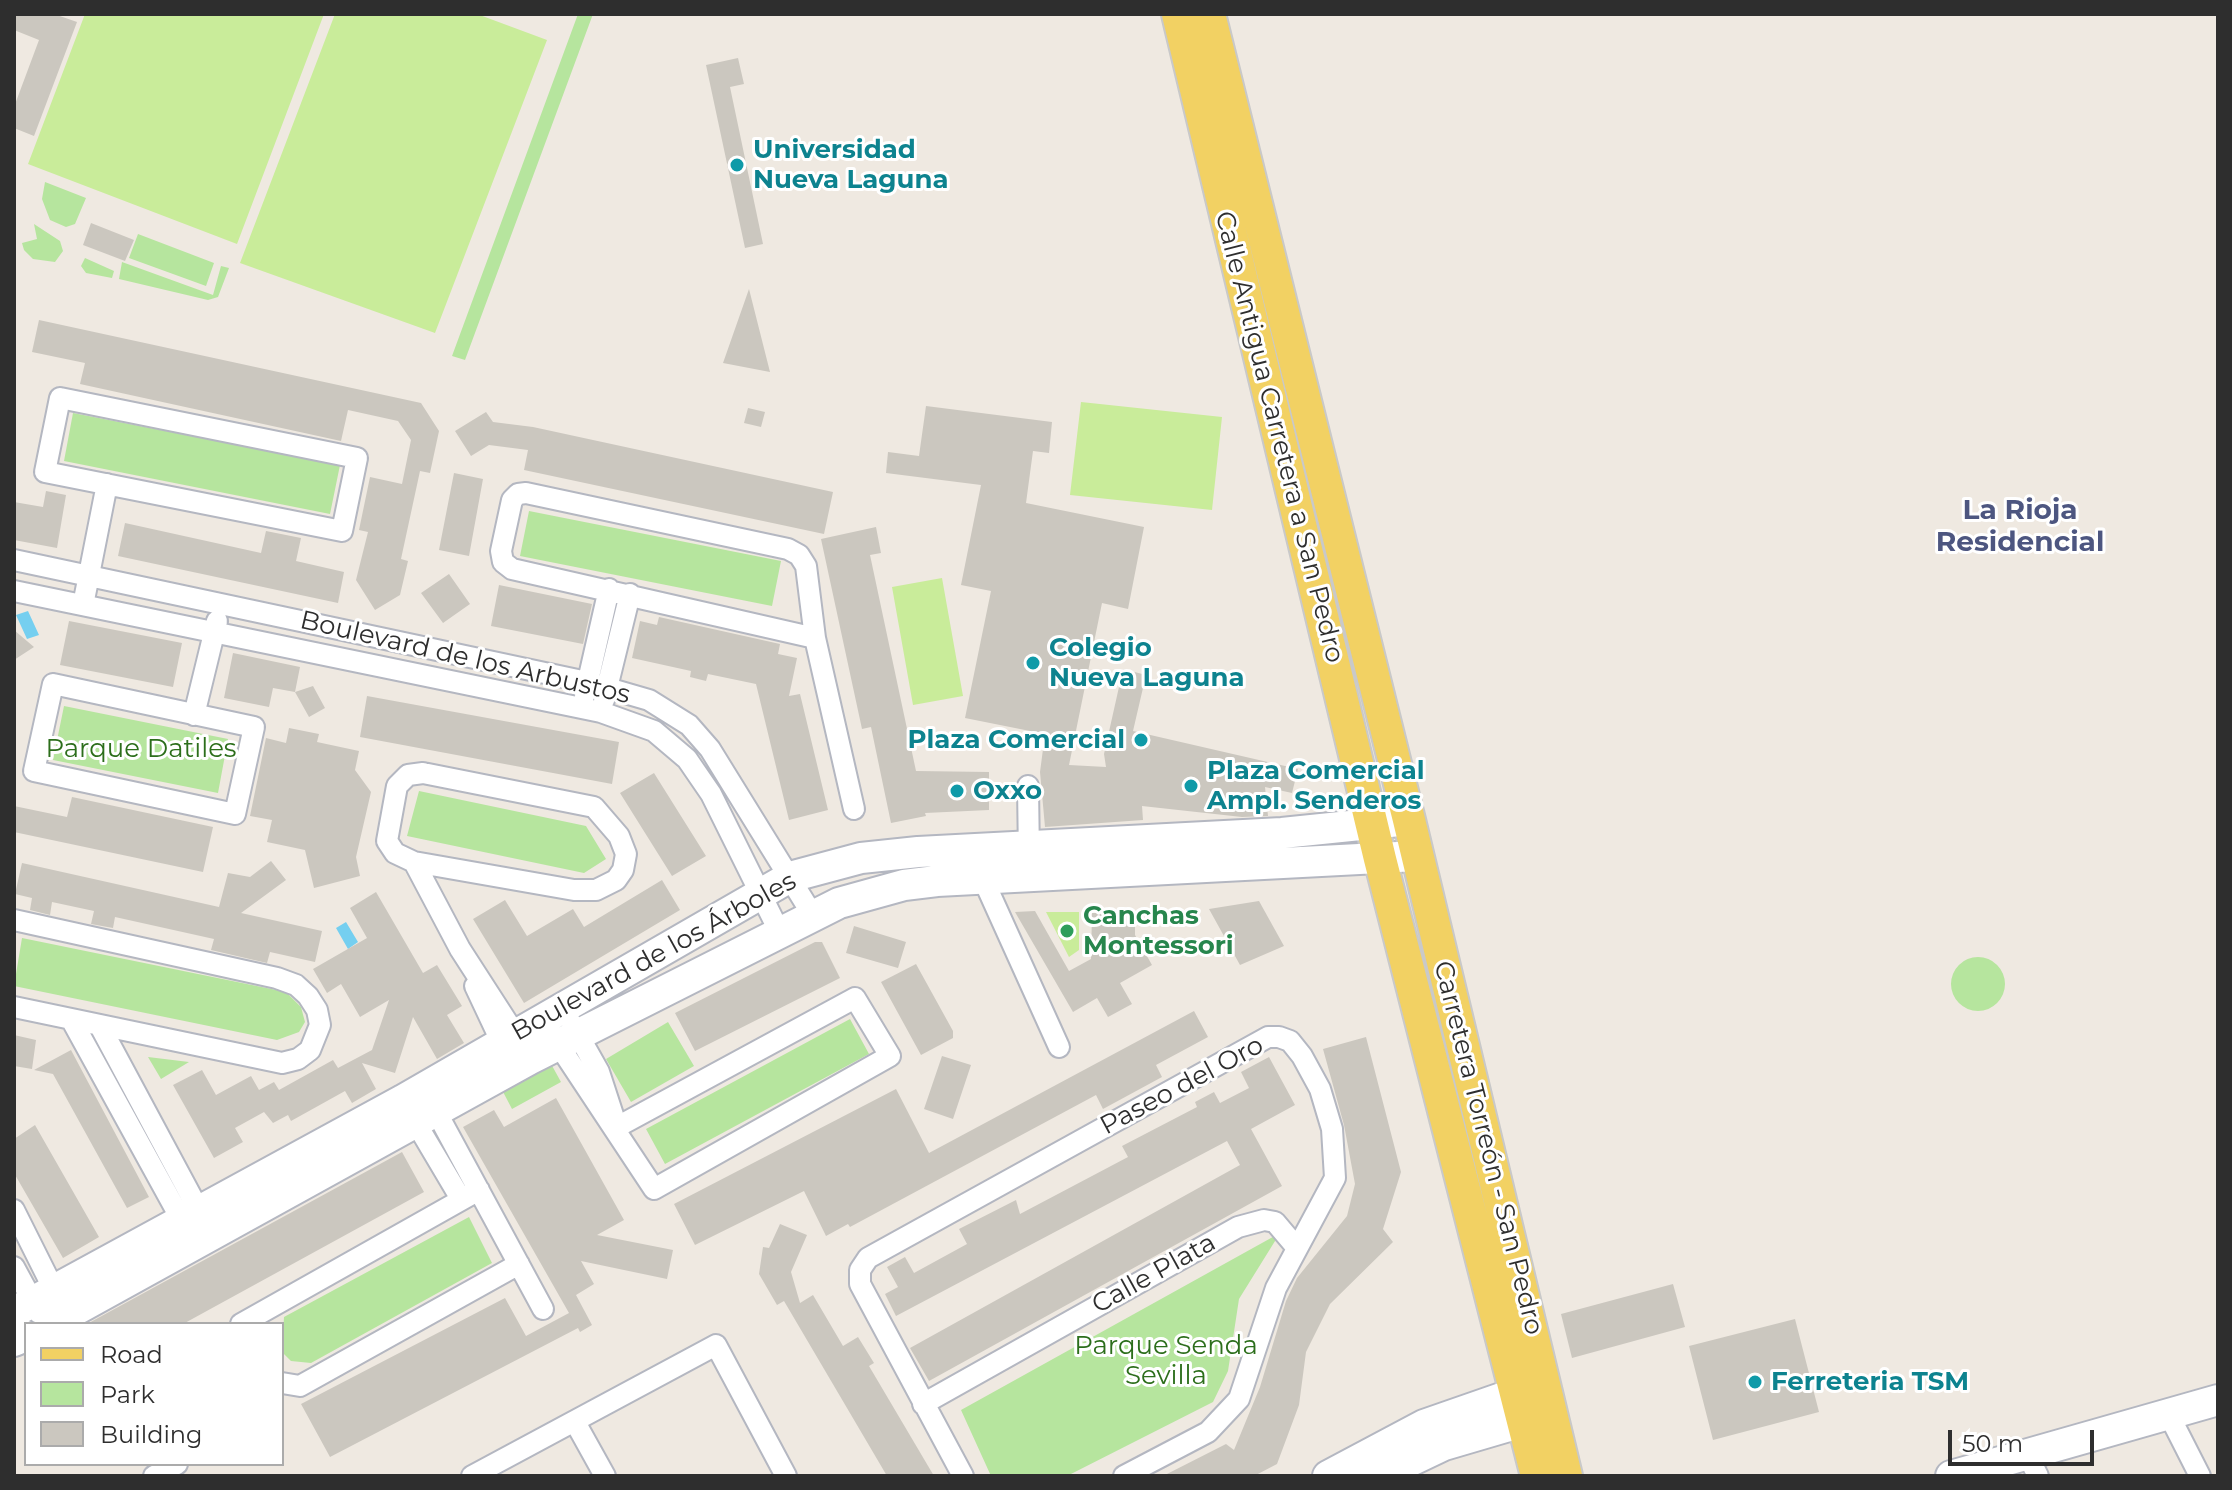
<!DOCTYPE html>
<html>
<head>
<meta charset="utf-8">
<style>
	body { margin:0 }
	#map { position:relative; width:2232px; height:1490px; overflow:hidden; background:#efe9e1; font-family:Montserrat,sans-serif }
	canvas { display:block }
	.frame { position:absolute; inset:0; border:16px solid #2e2e2e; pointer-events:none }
	.legend { position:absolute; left:24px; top:1322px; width:260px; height:144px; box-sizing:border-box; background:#fff; border:2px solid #ababab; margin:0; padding:10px 14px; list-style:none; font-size:24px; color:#2e2e2e }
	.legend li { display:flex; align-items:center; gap:16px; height:40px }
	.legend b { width:40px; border:2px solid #ababab }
	.scale { position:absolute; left:1948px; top:1430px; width:146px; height:36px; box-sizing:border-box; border:4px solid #2e2e2e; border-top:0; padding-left:10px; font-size:24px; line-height:28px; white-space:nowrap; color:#2e2e2e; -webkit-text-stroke:6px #fff; paint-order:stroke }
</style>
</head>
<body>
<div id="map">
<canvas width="2232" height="1490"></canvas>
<div class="frame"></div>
<ul class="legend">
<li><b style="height:10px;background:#f2d163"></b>Road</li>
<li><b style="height:22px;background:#b6e59e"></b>Park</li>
<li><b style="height:22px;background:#cbc7bf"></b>Building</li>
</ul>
<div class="scale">50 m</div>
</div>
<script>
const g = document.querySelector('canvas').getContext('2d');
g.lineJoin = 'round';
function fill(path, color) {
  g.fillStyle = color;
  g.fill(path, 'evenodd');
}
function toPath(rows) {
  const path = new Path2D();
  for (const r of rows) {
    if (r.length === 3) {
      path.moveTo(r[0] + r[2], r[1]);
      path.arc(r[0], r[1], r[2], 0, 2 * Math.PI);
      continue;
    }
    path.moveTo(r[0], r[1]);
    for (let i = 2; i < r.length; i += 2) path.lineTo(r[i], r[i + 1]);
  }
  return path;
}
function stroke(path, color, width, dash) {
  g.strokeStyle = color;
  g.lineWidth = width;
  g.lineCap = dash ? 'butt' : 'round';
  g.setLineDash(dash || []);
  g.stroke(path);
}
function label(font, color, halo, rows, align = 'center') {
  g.font = font + ' Montserrat,sans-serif';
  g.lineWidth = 6;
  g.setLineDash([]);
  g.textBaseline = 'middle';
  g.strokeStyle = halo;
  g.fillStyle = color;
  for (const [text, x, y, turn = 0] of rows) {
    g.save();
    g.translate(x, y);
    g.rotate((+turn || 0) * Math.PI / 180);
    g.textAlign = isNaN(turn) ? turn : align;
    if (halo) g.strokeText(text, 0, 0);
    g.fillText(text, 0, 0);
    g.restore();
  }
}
const green = toPath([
	[578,14,593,14,465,360,452,356],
	[45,182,86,198,75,224,66,227,50,220,42,199],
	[34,224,60,241,63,251,55,262,33,259,24,250,22,243,37,239],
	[138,234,214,263,206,286,129,258],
	[85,258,114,271,112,278,86,273,81,266],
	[122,262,213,295,221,266,229,268,218,297,208,300,119,279],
	[73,413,340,465,330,514,64,461],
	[529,511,781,561,772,606,520,556],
	[64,706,228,739,218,793,53,760],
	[419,791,586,826,606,859,584,873,407,836],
	[22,938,286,992,301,1007,305,1022,299,1032,277,1040,14,986],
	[1978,984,27],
	[850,1019,869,1054,665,1164,646,1129],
	[668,1022,694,1066,631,1102,606,1059],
	[148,1057,189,1062,161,1079],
	[550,1062,561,1082,512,1109,501,1088],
	[469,1217,492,1263,311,1363,291,1361,282,1352,284,1317],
	[1280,1233,1239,1299,1228,1371,1213,1402,1067,1476,991,1476,961,1410]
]);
const pitch = toPath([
	[85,14,324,14,237,244,28,164],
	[335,14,477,14,547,40,435,333,240,263],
	[1081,402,1222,417,1212,510,1070,495],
	[942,578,963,696,913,705,892,587],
	[1046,912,1079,912,1079,950,1069,957]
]);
const water = toPath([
	[28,611,39,635,27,639,16,615],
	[346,922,358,942,348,949,336,928]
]);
const building = toPath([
	[14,14,54,14,77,22,34,136,14,128,14,107,39,40,14,30],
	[738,58,744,84,730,87,763,244,745,248,706,65],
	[91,223,134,240,125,261,83,245],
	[749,289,770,372,723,363],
	[39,320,421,403,439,431,430,473,420,471,401,559,408,561,400,595,375,610,356,580,368,532,359,530,370,477,402,484,411,440,398,421,348,410,341,441,80,384,85,363,32,352],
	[926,406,1052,422,1049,453,1033,451,1026,503,1144,527,1128,609,1102,603,1069,765,1106,767,1104,754,1123,669,1146,675,1133,731,1298,769,1292,793,1265,787,1268,816,1242,817,1142,806,1143,820,1045,827,1040,772,1045,734,965,718,991,591,961,585,981,485,886,473,888,452,919,456],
	[748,408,765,412,761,427,744,423],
	[486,412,493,422,533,427,833,492,824,534,524,470,528,450,489,445,471,456,455,431],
	[454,473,483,479,469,556,439,550],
	[46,491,66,495,57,548,14,540,14,502,43,507],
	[125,523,261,553,266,531,301,538,296,561,344,572,338,603,118,556],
	[876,527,881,553,870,555,916,771,989,772,989,810,925,813,926,816,891,823,871,727,862,729,821,539],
	[449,574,470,604,443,623,421,593],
	[499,585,592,604,583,644,491,626],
	[659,617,780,644,778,654,797,658,789,696,800,694,828,810,789,820,756,684,708,674,706,681,690,677,691,671,632,658,640,621,657,625],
	[69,621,182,643,173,687,60,665],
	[14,630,34,647,14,660],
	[233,653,300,667,295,692,273,688,269,707,224,698],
	[313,686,325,708,309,717,295,692],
	[367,696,619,742,612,784,360,737],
	[289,728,319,734,317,742,359,751,355,770,371,792,356,857,360,876,314,888,305,850,267,842,272,820,250,816,266,738,286,743],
	[654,773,706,856,672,876,620,793],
	[72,797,213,827,203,872,14,832,14,806,67,817],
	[271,861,286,880,241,913,322,931,315,962,270,952,267,963,211,950,214,939,115,917,113,928,91,924,94,911,52,902,50,915,30,910,32,898,15,894,22,863,219,907,228,873,250,877],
	[662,880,680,910,524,1003,473,919,505,900,527,936,573,909,584,927],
	[376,892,423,973,437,965,462,1006,447,1015,464,1043,437,1059,413,1017,395,1073,362,1063,376,1089,352,1103,345,1091,291,1121,288,1115,273,1123,264,1112,235,1128,243,1142,214,1158,173,1085,202,1070,216,1095,251,1076,259,1090,274,1082,279,1090,333,1060,338,1068,372,1050,389,1000,360,1017,341,984,327,993,313,969,367,938,350,908],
	[1259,901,1284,946,1240,965,1209,909],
	[1035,911,1069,971,1091,959,1092,913,1135,913,1135,935,1152,965,1120,983,1132,1004,1108,1017,1097,998,1073,1012,1015,912],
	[854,926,906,942,898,968,846,953],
	[815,942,822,942,840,978,695,1051,675,1013],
	[916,964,953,1031,953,1038,921,1055,881,982],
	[1194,1011,1208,1037,1156,1065,1162,1077,1103,1109,1096,1095,850,1227,848,1224,826,1236,804,1191,695,1245,674,1204,896,1089,929,1153],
	[14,1035,36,1040,32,1069,14,1066],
	[1366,1037,1401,1172,1383,1229,1393,1242,1330,1304,1306,1352,1299,1405,1277,1464,1254,1476,1163,1476,1226,1444,1234,1450,1260,1387,1286,1301,1297,1278,1347,1216,1355,1184,1344,1125,1323,1049],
	[71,1050,149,1197,127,1208,53,1074,34,1070],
	[942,1056,971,1065,953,1119,924,1109],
	[1269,1057,1295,1105,1251,1129,1282,1186,929,1381,910,1348,1240,1165,1227,1141,896,1316,885,1294,898,1287,887,1267,905,1257,914,1273,967,1244,959,1229,1016,1200,1020,1214,1128,1157,1122,1146,1197,1107,1195,1102,1214,1092,1220,1103,1249,1088,1241,1072],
	[556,1098,624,1220,597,1235,673,1250,667,1279,581,1261,594,1284,576,1295,592,1325,580,1332,578,1328,330,1457,301,1404,505,1298,526,1336,569,1313,463,1127,494,1110,504,1127],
	[35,1125,99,1237,63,1258,14,1173,14,1139],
	[402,1152,424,1192,183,1324,87,1324],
	[780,1224,807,1235,791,1272,800,1303,813,1295,843,1346,858,1337,874,1363,869,1366,934,1476,887,1476,784,1301,777,1305,759,1274,763,1247,769,1248],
	[1673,1284,1685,1327,1572,1358,1561,1314],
	[1795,1319,1819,1412,1713,1440,1689,1346]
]);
const street = toPath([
	[60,398,357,458,342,531,45,472,60,398],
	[14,560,587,682,649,700,689,725,710,749,812,914],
	[14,591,601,712,654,731,687,759,711,794,779,931],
	[83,605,107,484],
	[815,638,512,569,503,562,501,551,512,500,518,494,526,493,788,549,799,555,806,566,815,638,854,809],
	[53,684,254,727,235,814,34,771,53,684],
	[585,694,609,589],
	[604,700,630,594],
	[194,715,217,621],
	[423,773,594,807,619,836,626,854,623,870,616,880,596,890,574,890,414,862,395,853,387,841,397,786,408,775,423,773],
	[1028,786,1029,858],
	[414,862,460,949,522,1045],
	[984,881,1059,1047],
	[14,920,277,978,296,985,308,996,317,1010,320,1025,310,1050,298,1059,282,1063,14,1007],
	[475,986,507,1054],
	[71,1019,187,1230],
	[572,1024,599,1072,613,1115],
	[100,1026,204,1220],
	[552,1035,654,1189,890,1056,855,998,617,1127],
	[431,1102,543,1309],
	[410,1113,461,1199],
	[14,1210,59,1300],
	[14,1267,39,1313],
	[241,1324,479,1190],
	[282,1383,300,1386,519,1264],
	[923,1404,1238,1227,1264,1220,1275,1222,1297,1248],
	[2168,1413,2200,1476],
	[575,1422,605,1476],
	[2026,1452,2038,1476],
	[154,1476,177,1464],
	[472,1476,716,1345,786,1476],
	[963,1476,860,1284,860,1270,868,1258,1268,1037,1279,1037,1290,1041,1302,1056,1320,1089,1332,1129,1335,1178,1276,1288,1239,1399,1208,1432,1124,1476]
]);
const secondary = toPath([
	[14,1312,403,1100,790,877,861,858,918,852,1282,833,1409,820],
	[50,1324,530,1059,839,903,904,885,937,881,1417,856],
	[14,1341,26,1336],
	[1328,1476,1424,1425,1539,1385],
	[1379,1476,1444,1445,1546,1415],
	[1951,1476,2218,1400]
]);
const primary = toPath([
	[1178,14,1380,859,1537,1476],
	[1209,14,1409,820,1566,1476]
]);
const markers = [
	[737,165,8,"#0f9aa8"],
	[1033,663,8,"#0f9aa8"],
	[1141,740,8,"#0f9aa8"],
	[1191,786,8,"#0f9aa8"],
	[957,791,8,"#0f9aa8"],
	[1067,931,8,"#2e9e5b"],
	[1755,1382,8,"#0f9aa8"]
];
const cultureNames = [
	["Universidad",753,150],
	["Nueva Laguna",753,180],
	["Colegio",1049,648],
	["Nueva Laguna",1049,678],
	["Plaza Comercial",1125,740,"right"],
	["Plaza Comercial",1207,771],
	["Ampl. Senderos",1207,801],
	["Oxxo",973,791],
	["Ferreteria TSM",1771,1382]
];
const streetNames = [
	["Calle Antigua Carretera a San Pedro",1279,437,76],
	["Boulevard de los Arbustos",465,658,13],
	["Boulevard de los Árboles",654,957,-29],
	["Paseo del Oro",1182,1086,-28],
	["Carretera Torreón - San Pedro",1488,1148,76],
	["Calle Plata",1154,1274,-29]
];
const parkNames = [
	["Parque Datiles",141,749],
	["Parque Senda",1166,1346],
	["Sevilla",1166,1376]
];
const leisureNames = [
	["Canchas",1083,916],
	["Montessori",1083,946]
];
const neighbourhoodNames = [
	["La Rioja",2020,511],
	["Residencial",2020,543]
];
fill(green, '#b6e59e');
fill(pitch, '#c9ec9a');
fill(water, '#75cff0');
fill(building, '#cbc7bf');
stroke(street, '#b4b7c1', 24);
stroke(secondary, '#b4b7c1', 34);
stroke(primary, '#c9c9c9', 36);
stroke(street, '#fff', 20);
stroke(secondary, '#fff', 30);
stroke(primary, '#f2d163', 32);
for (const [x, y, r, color] of markers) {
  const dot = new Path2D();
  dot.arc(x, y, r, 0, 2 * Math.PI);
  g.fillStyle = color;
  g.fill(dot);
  stroke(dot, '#fff', 3);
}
label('bold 26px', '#0d838f', '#fff', cultureNames, 'left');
label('26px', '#2e2e2e', '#fff', streetNames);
label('26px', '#2c6e1b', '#fff', parkNames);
label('bold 26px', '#27864d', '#fff', leisureNames, 'left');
label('bold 28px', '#4d5680', '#fff', neighbourhoodNames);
</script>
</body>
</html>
